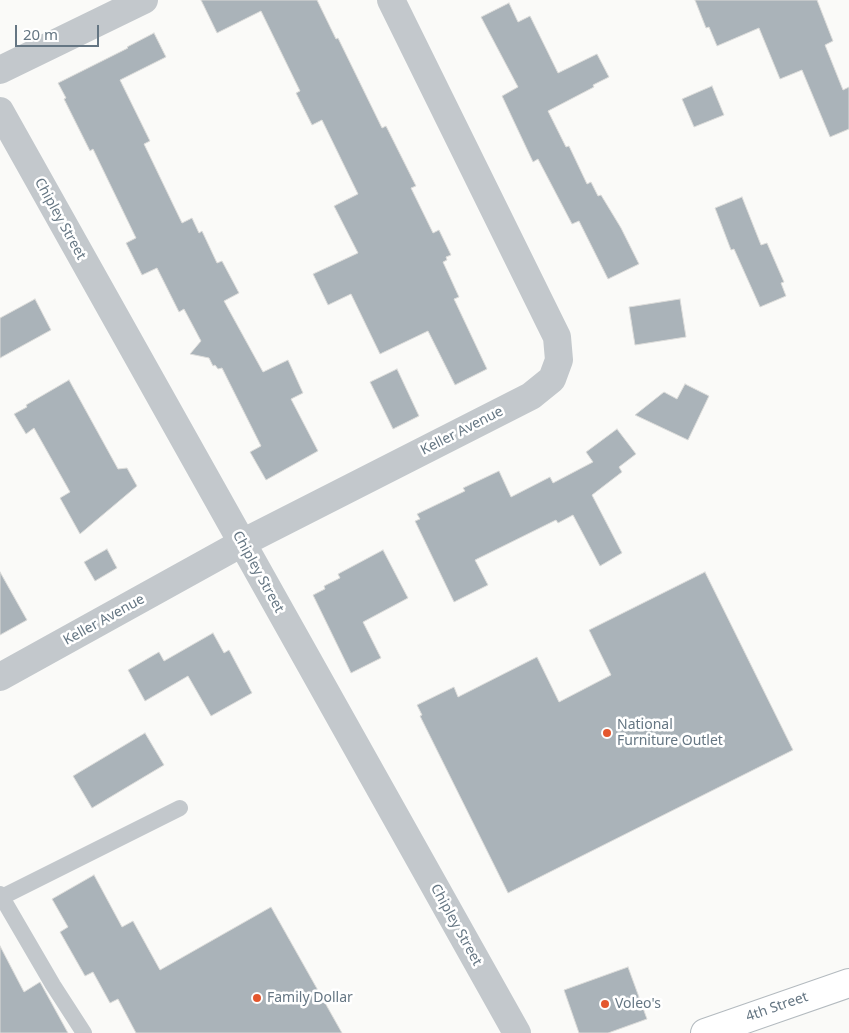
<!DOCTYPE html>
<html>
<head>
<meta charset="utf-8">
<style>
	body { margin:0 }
	#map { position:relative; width:849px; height:1033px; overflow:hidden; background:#fafaf8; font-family:"Noto Sans",sans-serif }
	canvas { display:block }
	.scale { position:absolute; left:15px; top:25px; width:84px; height:22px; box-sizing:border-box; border:2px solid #657683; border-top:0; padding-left:6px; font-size:15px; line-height:18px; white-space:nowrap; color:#657683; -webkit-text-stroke:4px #fff; paint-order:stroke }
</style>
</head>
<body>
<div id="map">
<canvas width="849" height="1033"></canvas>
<div class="scale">20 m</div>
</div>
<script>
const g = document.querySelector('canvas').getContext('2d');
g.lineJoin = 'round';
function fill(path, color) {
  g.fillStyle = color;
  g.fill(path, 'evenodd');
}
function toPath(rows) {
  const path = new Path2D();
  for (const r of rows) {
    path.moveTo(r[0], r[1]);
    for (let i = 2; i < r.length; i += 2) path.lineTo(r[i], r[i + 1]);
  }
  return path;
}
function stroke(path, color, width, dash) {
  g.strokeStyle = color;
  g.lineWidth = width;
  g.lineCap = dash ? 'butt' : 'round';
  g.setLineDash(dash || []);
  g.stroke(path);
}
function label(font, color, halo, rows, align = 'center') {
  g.font = font + ' "Noto Sans",sans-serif';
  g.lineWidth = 5;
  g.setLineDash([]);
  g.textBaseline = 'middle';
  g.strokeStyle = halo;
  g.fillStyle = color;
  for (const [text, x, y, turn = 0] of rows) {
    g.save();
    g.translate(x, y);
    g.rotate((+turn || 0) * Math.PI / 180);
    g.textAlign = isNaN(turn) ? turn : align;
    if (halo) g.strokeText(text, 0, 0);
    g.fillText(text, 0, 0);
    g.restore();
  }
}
const building = toPath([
	[201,0,317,0,336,39,338,38,382,128,386,126,416,186,411,188,433,233,439,230,451,255,446,257,447,260,443,262,459,297,454,299,487,369,455,385,428,331,380,354,351,294,328,305,313,274,358,253,334,206,358,194,322,120,312,125,296,93,300,91,261,11,217,33,201,0],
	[695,0,817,0,833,41,825,45,843,90,849,87,849,129,830,137,802,70,780,79,759,28,717,46,709,27,706,28,695,0],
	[509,3,518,22,530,16,558,73,597,54,609,77,593,85,594,87,548,111,566,147,569,146,587,184,591,182,598,196,601,195,621,228,639,264,608,279,579,221,572,224,538,159,533,162,502,96,518,87,481,17,509,3],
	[154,33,166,57,120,80,150,141,144,144,182,223,192,218,199,233,202,231,217,263,222,261,239,293,224,301,263,372,288,360,303,393,291,399,318,451,266,480,250,452,261,446,222,368,218,369,215,365,213,366,209,358,190,354,201,341,184,309,179,312,157,268,142,275,126,243,136,238,93,149,90,151,64,99,66,98,58,83,128,48,127,47,154,33],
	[712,86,724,115,694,127,682,99,712,86],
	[742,197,761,245,767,243,784,282,781,283,786,296,760,307,734,249,731,250,715,208,742,197],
	[35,299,51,330,0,358,0,318,35,299],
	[680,299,686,337,635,345,629,307,680,299],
	[397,369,419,416,393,429,370,382,397,369],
	[69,380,118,469,127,468,137,486,80,534,60,498,70,492,34,428,26,434,14,414,27,407,26,405,69,380],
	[685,384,709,396,688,440,635,415,664,392,677,399,685,384],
	[617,429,636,454,619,467,622,472,592,495,622,553,600,566,573,515,558,523,556,520,475,560,488,585,454,602,415,521,420,519,417,514,465,491,463,488,499,471,511,497,550,477,553,483,593,462,586,452,617,429],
	[107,549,117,568,95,581,84,562,107,549],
	[383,550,408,598,363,622,381,658,351,673,313,595,325,589,324,586,340,578,338,574,383,550],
	[0,572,27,620,0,635,0,572],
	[705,572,793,750,508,893,420,716,422,715,417,705,454,687,458,697,537,657,559,702,611,675,589,630,705,572],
	[213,633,224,653,229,650,252,693,211,716,188,676,145,701,128,670,159,652,164,661,213,633],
	[145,733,164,765,92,808,73,776,145,733],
	[94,875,122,927,133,921,160,970,271,907,342,1033,136,1033,118,999,110,1003,93,972,85,976,60,932,68,927,52,899,94,875],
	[0,946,24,992,40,982,68,1033,0,1033,0,946],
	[628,967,647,1019,608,1033,579,1033,564,990,628,967]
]);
const service = toPath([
	[0,894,53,985,84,1033],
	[2,897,180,808]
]);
const minor = toPath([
	[0,70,144,0],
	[0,111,517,1033],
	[0,677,242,543,531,396,552,379,559,360,557,337,391,0]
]);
const secondary = toPath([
	[705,1033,849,983]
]);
const markers = [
	[607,733,5,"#e4572e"],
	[257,998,5,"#e4572e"],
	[605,1004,5,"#e4572e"]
];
const streetNames = [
	["Chipley Street",60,219,61],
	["Keller Avenue",462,431,-27],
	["Chipley Street",258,572,61],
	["Keller Avenue",104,620,-29],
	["Chipley Street",456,925,61],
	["4th Street",777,1007,-19]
];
const poiNames = [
	["National",617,725],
	["Furniture Outlet",617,741],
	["Family Dollar",267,998],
	["Voleo's",615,1004]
];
fill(building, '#aab3b9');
stroke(building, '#dcdcda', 1);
stroke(secondary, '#b3babf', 30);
stroke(service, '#c3c8cc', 16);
stroke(minor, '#c3c8cc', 28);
stroke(secondary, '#fff', 28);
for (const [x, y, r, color] of markers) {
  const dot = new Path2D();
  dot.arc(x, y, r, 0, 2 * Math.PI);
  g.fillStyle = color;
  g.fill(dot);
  stroke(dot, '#fff', 2);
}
label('14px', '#657683', '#fff', streetNames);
label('14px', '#657683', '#fff', poiNames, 'left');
</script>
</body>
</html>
